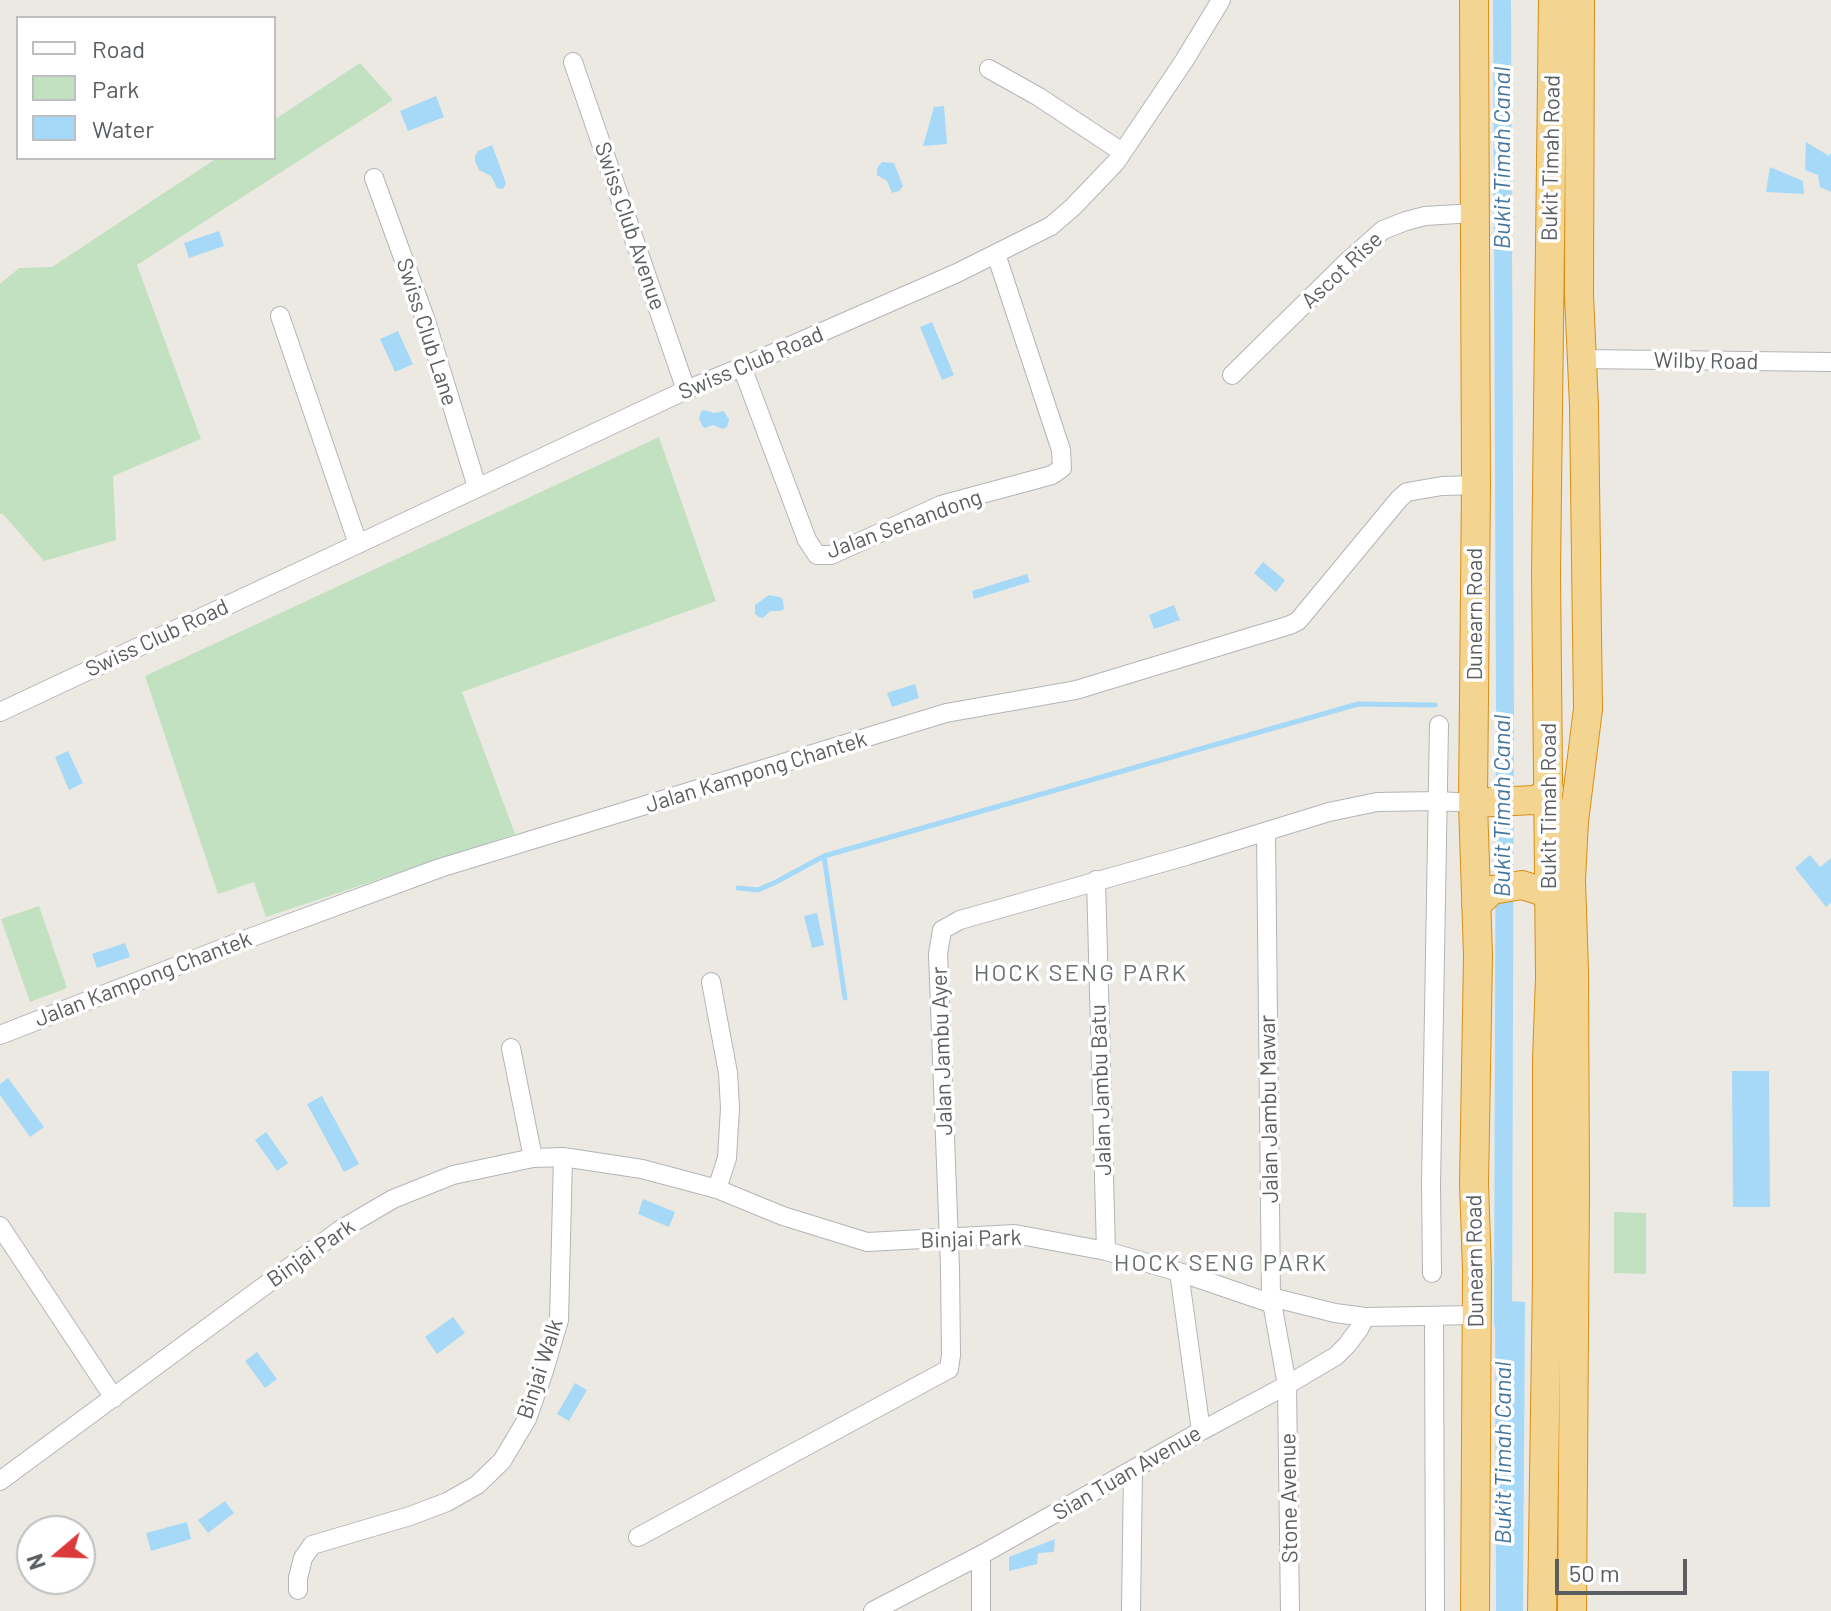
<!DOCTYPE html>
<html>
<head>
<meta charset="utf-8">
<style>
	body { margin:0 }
	#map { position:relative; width:1831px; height:1611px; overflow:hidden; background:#ece9e2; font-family:Barlow,sans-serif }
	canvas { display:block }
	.legend { position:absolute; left:16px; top:16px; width:260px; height:144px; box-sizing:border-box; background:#fff; border:2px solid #bdbfc0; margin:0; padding:10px 14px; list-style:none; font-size:24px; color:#5a5e61 }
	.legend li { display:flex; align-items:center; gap:16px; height:40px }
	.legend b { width:40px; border:2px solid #bdbfc0 }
	.north { position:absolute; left:16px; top:1515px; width:80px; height:80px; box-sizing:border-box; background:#fff; border:2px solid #bdbfc0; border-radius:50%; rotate:251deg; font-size:22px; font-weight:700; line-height:32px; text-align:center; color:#5a5e61 }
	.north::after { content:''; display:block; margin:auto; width:28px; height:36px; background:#da3b3a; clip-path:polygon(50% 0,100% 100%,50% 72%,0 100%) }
	.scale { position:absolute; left:1555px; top:1559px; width:132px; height:36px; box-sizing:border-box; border:4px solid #5a5e61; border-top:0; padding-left:10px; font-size:24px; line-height:28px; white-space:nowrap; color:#5a5e61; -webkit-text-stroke:6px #fff; paint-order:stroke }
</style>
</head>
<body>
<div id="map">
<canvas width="1831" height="1611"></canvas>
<ul class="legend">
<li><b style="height:10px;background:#fff"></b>Road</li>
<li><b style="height:22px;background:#c2e1c0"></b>Park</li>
<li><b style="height:22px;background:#a6d9f7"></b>Water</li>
</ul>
<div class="north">N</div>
<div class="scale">50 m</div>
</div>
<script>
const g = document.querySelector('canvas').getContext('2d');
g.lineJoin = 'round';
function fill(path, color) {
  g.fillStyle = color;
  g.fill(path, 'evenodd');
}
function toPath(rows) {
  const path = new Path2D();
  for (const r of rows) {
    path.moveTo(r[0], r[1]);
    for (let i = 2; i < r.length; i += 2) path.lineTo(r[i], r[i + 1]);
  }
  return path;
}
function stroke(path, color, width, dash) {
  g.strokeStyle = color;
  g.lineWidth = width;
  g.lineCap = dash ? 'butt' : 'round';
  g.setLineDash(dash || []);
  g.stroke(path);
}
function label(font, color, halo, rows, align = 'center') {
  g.font = font + ' Barlow,sans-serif';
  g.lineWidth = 7;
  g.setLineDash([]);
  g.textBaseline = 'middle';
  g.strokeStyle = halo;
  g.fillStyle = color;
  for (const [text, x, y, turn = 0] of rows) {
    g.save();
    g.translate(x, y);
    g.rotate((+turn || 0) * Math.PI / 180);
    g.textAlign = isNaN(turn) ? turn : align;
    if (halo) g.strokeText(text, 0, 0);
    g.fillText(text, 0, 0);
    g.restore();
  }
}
const green = toPath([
	[360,63,393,100,137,265,201,439,113,476,116,540,44,561,3,514,0,514,0,284,19,268,52,267,217,158,274,158,274,120],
	[659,437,716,601,462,692,515,834,266,917,254,882,218,894,145,676],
	[39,906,67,988,30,1002,1,919],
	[1614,1212,1646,1213,1646,1274,1614,1273]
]);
const water = toPath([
	[436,96,444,117,408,131,400,111],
	[944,106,947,144,923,146,934,107],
	[1806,142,1829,156,1831,153,1831,192,1820,187,1818,175,1805,170],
	[492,145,506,183,503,189,497,188,491,176,479,170,475,161,475,156,478,151],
	[882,162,894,163,903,186,899,191,892,193,887,181,877,175,877,168],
	[1770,167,1803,181,1804,194,1766,192],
	[219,231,224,246,189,258,184,243],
	[932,322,954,375,942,380,920,327],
	[398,331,413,364,395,372,380,339],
	[704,410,714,413,724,411,729,420,727,427,723,429,713,425,705,428,702,426,699,418,701,412],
	[1263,562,1285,580,1276,592,1254,573],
	[1027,574,1030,582,974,599,972,591],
	[769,595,780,597,783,600,784,609,781,611,770,611,763,618,759,617,755,614,755,605],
	[1174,605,1180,620,1154,629,1149,615],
	[915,684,919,698,892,707,887,693],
	[68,751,83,783,69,790,55,757],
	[1810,855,1820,867,1831,858,1831,903,1826,907,1795,868],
	[817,913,824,945,812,948,804,916],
	[125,943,130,957,97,968,92,954],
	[1732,1071,1769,1071,1770,1207,1733,1207],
	[8,1078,44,1127,30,1137,0,1095,0,1084],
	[322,1096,359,1164,344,1172,307,1104],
	[266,1132,288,1163,277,1171,255,1140],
	[643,1199,675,1212,669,1227,638,1214],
	[1495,1300,1525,1302,1523,1611,1496,1611],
	[453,1317,465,1333,437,1354,425,1337],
	[257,1352,277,1379,265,1388,245,1361],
	[575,1383,587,1390,569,1421,557,1414],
	[225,1501,234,1513,208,1533,198,1520],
	[187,1522,191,1539,151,1551,146,1533],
	[1055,1539,1054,1552,1038,1553,1037,1564,1009,1571,1009,1557]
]);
const stream = toPath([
	[824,856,845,998],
	[738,888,758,890,776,882,824,856,1358,704,1435,705]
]);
const canal = toPath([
	[1502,0,1505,711,1503,1324]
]);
const minor = toPath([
	[573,62,686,390],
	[989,69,1039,97,1122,152],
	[374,178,425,318,477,487],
	[280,316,358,544],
	[1582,359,1831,362],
	[742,367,807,540,817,555,831,555,941,505,1052,475,1062,468,1061,450,996,254],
	[1232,375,1348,261,1383,230,1406,221,1425,216,1474,213],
	[0,712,686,390,742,367,957,273,1051,226,1073,207,1116,162,1184,61,1221,0],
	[1266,832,1271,1297,1287,1385,1290,1611],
	[1096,880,1106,1251],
	[711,982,728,1073,730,1108,727,1158,717,1189],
	[0,1035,244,940,440,868,946,713,1076,690,1290,625,1298,621,1399,499,1407,492,1442,486,1476,485],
	[511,1048,533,1158],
	[0,1226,114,1398],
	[1179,1272,1201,1431],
	[1432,1273,1431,1184,1439,725],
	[1271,1297,1335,1313,1365,1317,1476,1315],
	[1434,1316,1435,1611],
	[0,1481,340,1230,393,1199,453,1175,533,1158,563,1157,642,1169,717,1189,783,1216,867,1242,1015,1234,1106,1251,1179,1272,1273,1304],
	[638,1537,949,1369,951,1355,950,1268,938,954,942,930,960,920,1186,856,1329,812,1377,802,1438,801,1473,803],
	[981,1555,981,1611],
	[298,1590,298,1578,303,1558,312,1545,410,1516,447,1502,477,1485,502,1461,527,1419,544,1371,559,1320,563,1157],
	[873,1611,981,1555,1201,1431,1287,1385,1336,1356,1347,1345,1359,1329,1365,1317],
	[1131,1611,1133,1470]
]);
const highway = toPath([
	[1474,0,1476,485,1473,803,1478,956,1474,1184,1477,1271,1475,1611],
	[1473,803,1534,800,1543,796,1549,789],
	[1476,905,1492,890,1522,885,1541,891,1550,899],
	[1542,1611,1547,1278,1547,1060,1550,977,1546,573,1553,0],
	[1572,1611,1575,1191,1574,970,1571,880,1574,821,1588,709,1584,406,1579,295,1580,0]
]);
const streetNames = [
	["Bukit Timah Road",1551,158,-89],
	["Swiss Club Avenue",630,226,71],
	["Ascot Rise",1342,270,-43],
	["Swiss Club Lane",427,332,72],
	["Wilby Road",1706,361,1],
	["Swiss Club Road",751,363,-23],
	["Jalan Senandong",904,524,-20],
	["Dunearn Road",1475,614,-90],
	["Swiss Club Road",157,638,-25],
	["Jalan Kampong Chantek",756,772,-17],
	["Bukit Timah Road",1549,806,-90],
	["Jalan Kampong Chantek",143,979,-21],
	["Jalan Jambu Ayer",942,1051,-92],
	["Jalan Jambu Batu",1101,1090,-92],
	["Jalan Jambu Mawar",1269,1109,-91],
	["Binjai Park",971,1239,-2],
	["Binjai Park",311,1253,-35],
	["Dunearn Road",1475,1261,-91],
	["Binjai Walk",540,1369,-72],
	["Sian Tuan Avenue",1127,1473,-30],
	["Stone Avenue",1289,1498,-91]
];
const waterNames = [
	["Bukit Timah Canal",1502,158,-90],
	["Bukit Timah Canal",1502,806,-90],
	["Bukit Timah Canal",1503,1453,-90]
];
const neighbourhoodNames = [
	["HOCK SENG PARK",1081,973],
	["HOCK SENG PARK",1221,1263]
];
fill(green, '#c2e1c0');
fill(water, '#a6d9f7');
stroke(stream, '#a6d9f7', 5);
stroke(canal, '#a6d9f7', 18);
stroke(minor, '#b2b5b8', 20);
stroke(highway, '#da8e13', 30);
stroke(minor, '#fff', 18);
stroke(highway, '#f3d491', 28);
label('22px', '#5a5e61', '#fff', streetNames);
label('italic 24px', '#43769f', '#fff', waterNames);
g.letterSpacing = '2px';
label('24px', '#6b7073', '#fff', neighbourhoodNames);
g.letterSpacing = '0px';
</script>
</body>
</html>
